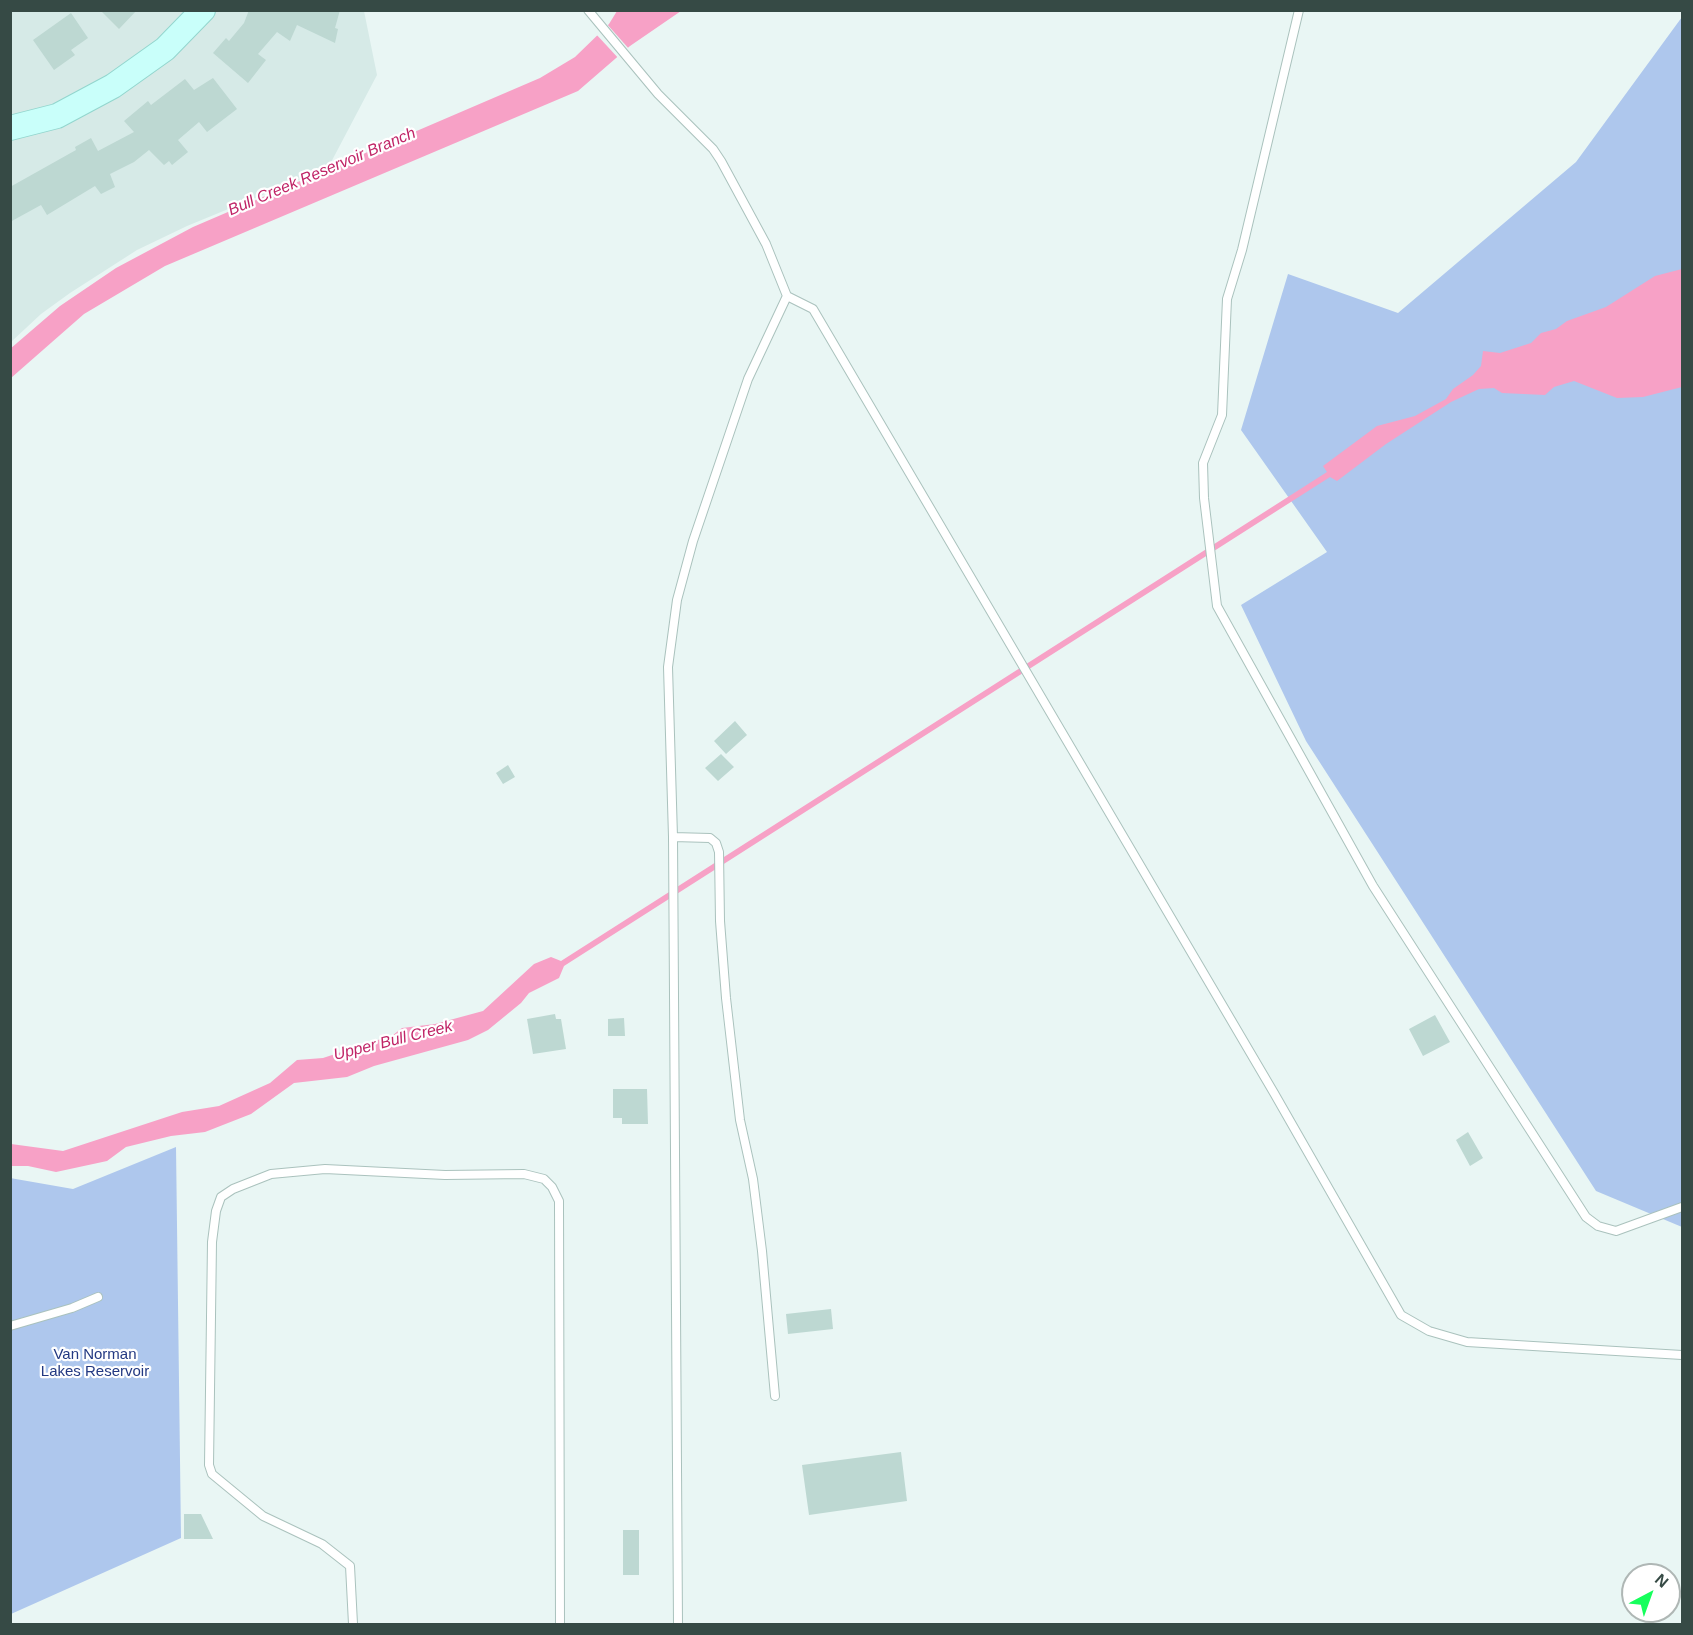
<!DOCTYPE html>
<html>
<head>
<meta charset="utf-8">
<style>
	body { margin:0 }
	#map { position:relative; width:1693px; height:1635px; overflow:hidden; background:#e9f6f4; font-family:Helvetica,sans-serif }
	canvas { display:block }
	.frame { position:absolute; inset:0; border:12px solid #364a45; pointer-events:none }
	.north { position:absolute; left:1621px; top:1563px; width:60px; height:60px; box-sizing:border-box; background:#fff; border:2px solid #afb7b5; border-radius:50%; rotate:41deg; font-size:16px; font-weight:700; line-height:24px; text-align:center; color:#364a45 }
	.north::after { content:''; display:block; margin:auto; width:21px; height:27px; background:#16ff5c; clip-path:polygon(50% 0,100% 100%,50% 72%,0 100%) }
</style>
</head>
<body>
<div id="map">
<canvas width="1693" height="1635"></canvas>
<div class="frame"></div>
<div class="north">N</div>
</div>
<script>
const g = document.querySelector('canvas').getContext('2d');
g.lineJoin = 'round';
function fill(path, color) {
  g.fillStyle = color;
  g.fill(path, 'evenodd');
}
function toPath(rows) {
  const path = new Path2D();
  for (const r of rows) {
    path.moveTo(r[0], r[1]);
    for (let i = 2; i < r.length; i += 2) path.lineTo(r[i], r[i + 1]);
  }
  return path;
}
function stroke(path, color, width, dash) {
  g.strokeStyle = color;
  g.lineWidth = width;
  g.lineCap = dash ? 'butt' : 'round';
  g.setLineDash(dash || []);
  g.stroke(path);
}
function label(font, color, halo, rows, align = 'center') {
  g.font = font + ' Helvetica,sans-serif';
  g.lineWidth = 4.5;
  g.setLineDash([]);
  g.textBaseline = 'middle';
  g.strokeStyle = halo;
  g.fillStyle = color;
  for (const [text, x, y, turn = 0] of rows) {
    g.save();
    g.translate(x, y);
    g.rotate((+turn || 0) * Math.PI / 180);
    g.textAlign = isNaN(turn) ? turn : align;
    if (halo) g.strokeText(text, 0, 0);
    g.fillText(text, 0, 0);
    g.restore();
  }
}
const residential = toPath([
	[11,11,364,11,377,75,328,168,187,226,137,250,70,293,41,314,11,342]
]);
const green = toPath([
	[1682,17,1682,1227,1596,1191,1306,741,1241,605,1327,552,1241,430,1288,274,1398,313,1576,162],
	[176,1147,181,1538,11,1614,10,1178,73,1189]
]);
const water = toPath([
	[617,11,681,11,630,46,578,91,165,266,84,314,11,378,10,349,60,306,116,268,193,227,540,78,575,57,609,24],
	[1682,269,1682,387,1643,397,1617,398,1574,381,1554,387,1545,395,1502,393,1494,388,1479,389,1451,402,1386,444,1337,481,1330,477,564,966,559,978,529,993,521,1003,488,1030,468,1040,374,1066,347,1077,294,1083,251,1114,205,1132,171,1136,126,1147,107,1161,56,1172,28,1166,11,1166,11,1144,63,1151,182,1112,219,1106,270,1083,297,1060,323,1058,393,1035,402,1028,435,1024,483,1011,534,964,551,957,561,961,1327,472,1323,466,1377,426,1415,416,1446,399,1453,389,1473,375,1481,366,1483,351,1500,353,1531,343,1541,333,1556,329,1567,321,1606,307,1655,276]
]);
const pier = toPath([
	[606,23,630,50,620,60,595,33]
]);
const building = toPath([
	[100,10,137,10,119,29],
	[249,10,340,10,335,28,338,29,335,43,297,25,290,41,277,32,258,54,266,60,248,83,213,53,226,38,229,41,244,23],
	[71,13,88,38,71,50,75,55,54,70,33,40],
	[213,78,237,109,207,132,199,122,178,140,188,152,172,165,169,161,164,165,149,150,134,162,110,174,115,187,101,194,95,186,47,215,41,205,10,222,10,187,76,150,75,147,91,138,98,151,134,132,124,121,148,101,151,105,185,79,194,90],
	[735,721,747,735,726,754,714,741],
	[721,754,734,767,718,781,705,768],
	[508,765,515,777,503,784,496,773],
	[555,1014,556,1019,561,1019,566,1049,533,1054,527,1019],
	[1435,1015,1450,1042,1423,1056,1409,1029],
	[624,1018,625,1036,608,1036,608,1019],
	[613,1089,647,1089,648,1124,622,1124,622,1118,613,1118],
	[1468,1132,1483,1158,1470,1166,1456,1140],
	[831,1309,833,1329,788,1334,786,1314],
	[901,1452,907,1501,809,1515,802,1465],
	[184,1514,201,1514,213,1539,184,1539],
	[623,1530,639,1530,639,1575,623,1575]
]);
const lane = toPath([
	[588,10,658,94,713,149,721,161,766,244,787,296,813,309,1274,1093,1401,1315,1429,1331,1467,1342,1682,1355],
	[1299,10,1242,250,1227,299,1222,415,1203,463,1204,498,1217,606,1373,886,1586,1217,1598,1226,1616,1231,1682,1207],
	[673,837,710,838,716,843,719,852,720,921,726,998,740,1120,753,1179,762,1251,775,1396],
	[10,1326,72,1308,98,1297],
	[353,1624,350,1566,322,1544,263,1516,212,1474,209,1465,212,1242,216,1211,221,1197,233,1189,271,1174,325,1169,445,1175,524,1174,544,1179,552,1187,559,1201,560,1624],
	[678,1624,673,837,668,667,677,600,693,541,748,379,787,296]
]);
const secondary = toPath([
	[10,128,57,116,113,86,165,49,203,10]
]);
const parkNames = [
	["Van Norman",95,1355],
	["Lakes Reservoir",95,1372]
];
const waterNames = [
	["Bull Creek Reservoir Branch",322,172,-23],
	["Upper Bull Creek",393,1041,-14]
];
fill(residential, '#d6eae7');
fill(green, '#aec7ed');
fill(water, '#f7a1c6');
fill(pier, '#e9f6f4');
fill(building, '#bdd8d2');
stroke(lane, '#aac2bd', 10);
stroke(secondary, '#93d6ce', 26);
stroke(lane, '#fff', 8);
stroke(secondary, '#c9fffa', 24);
label('15px', '#233982', '#fff', parkNames);
label('italic 16px', '#c02567', '#fff', waterNames);
</script>
</body>
</html>
